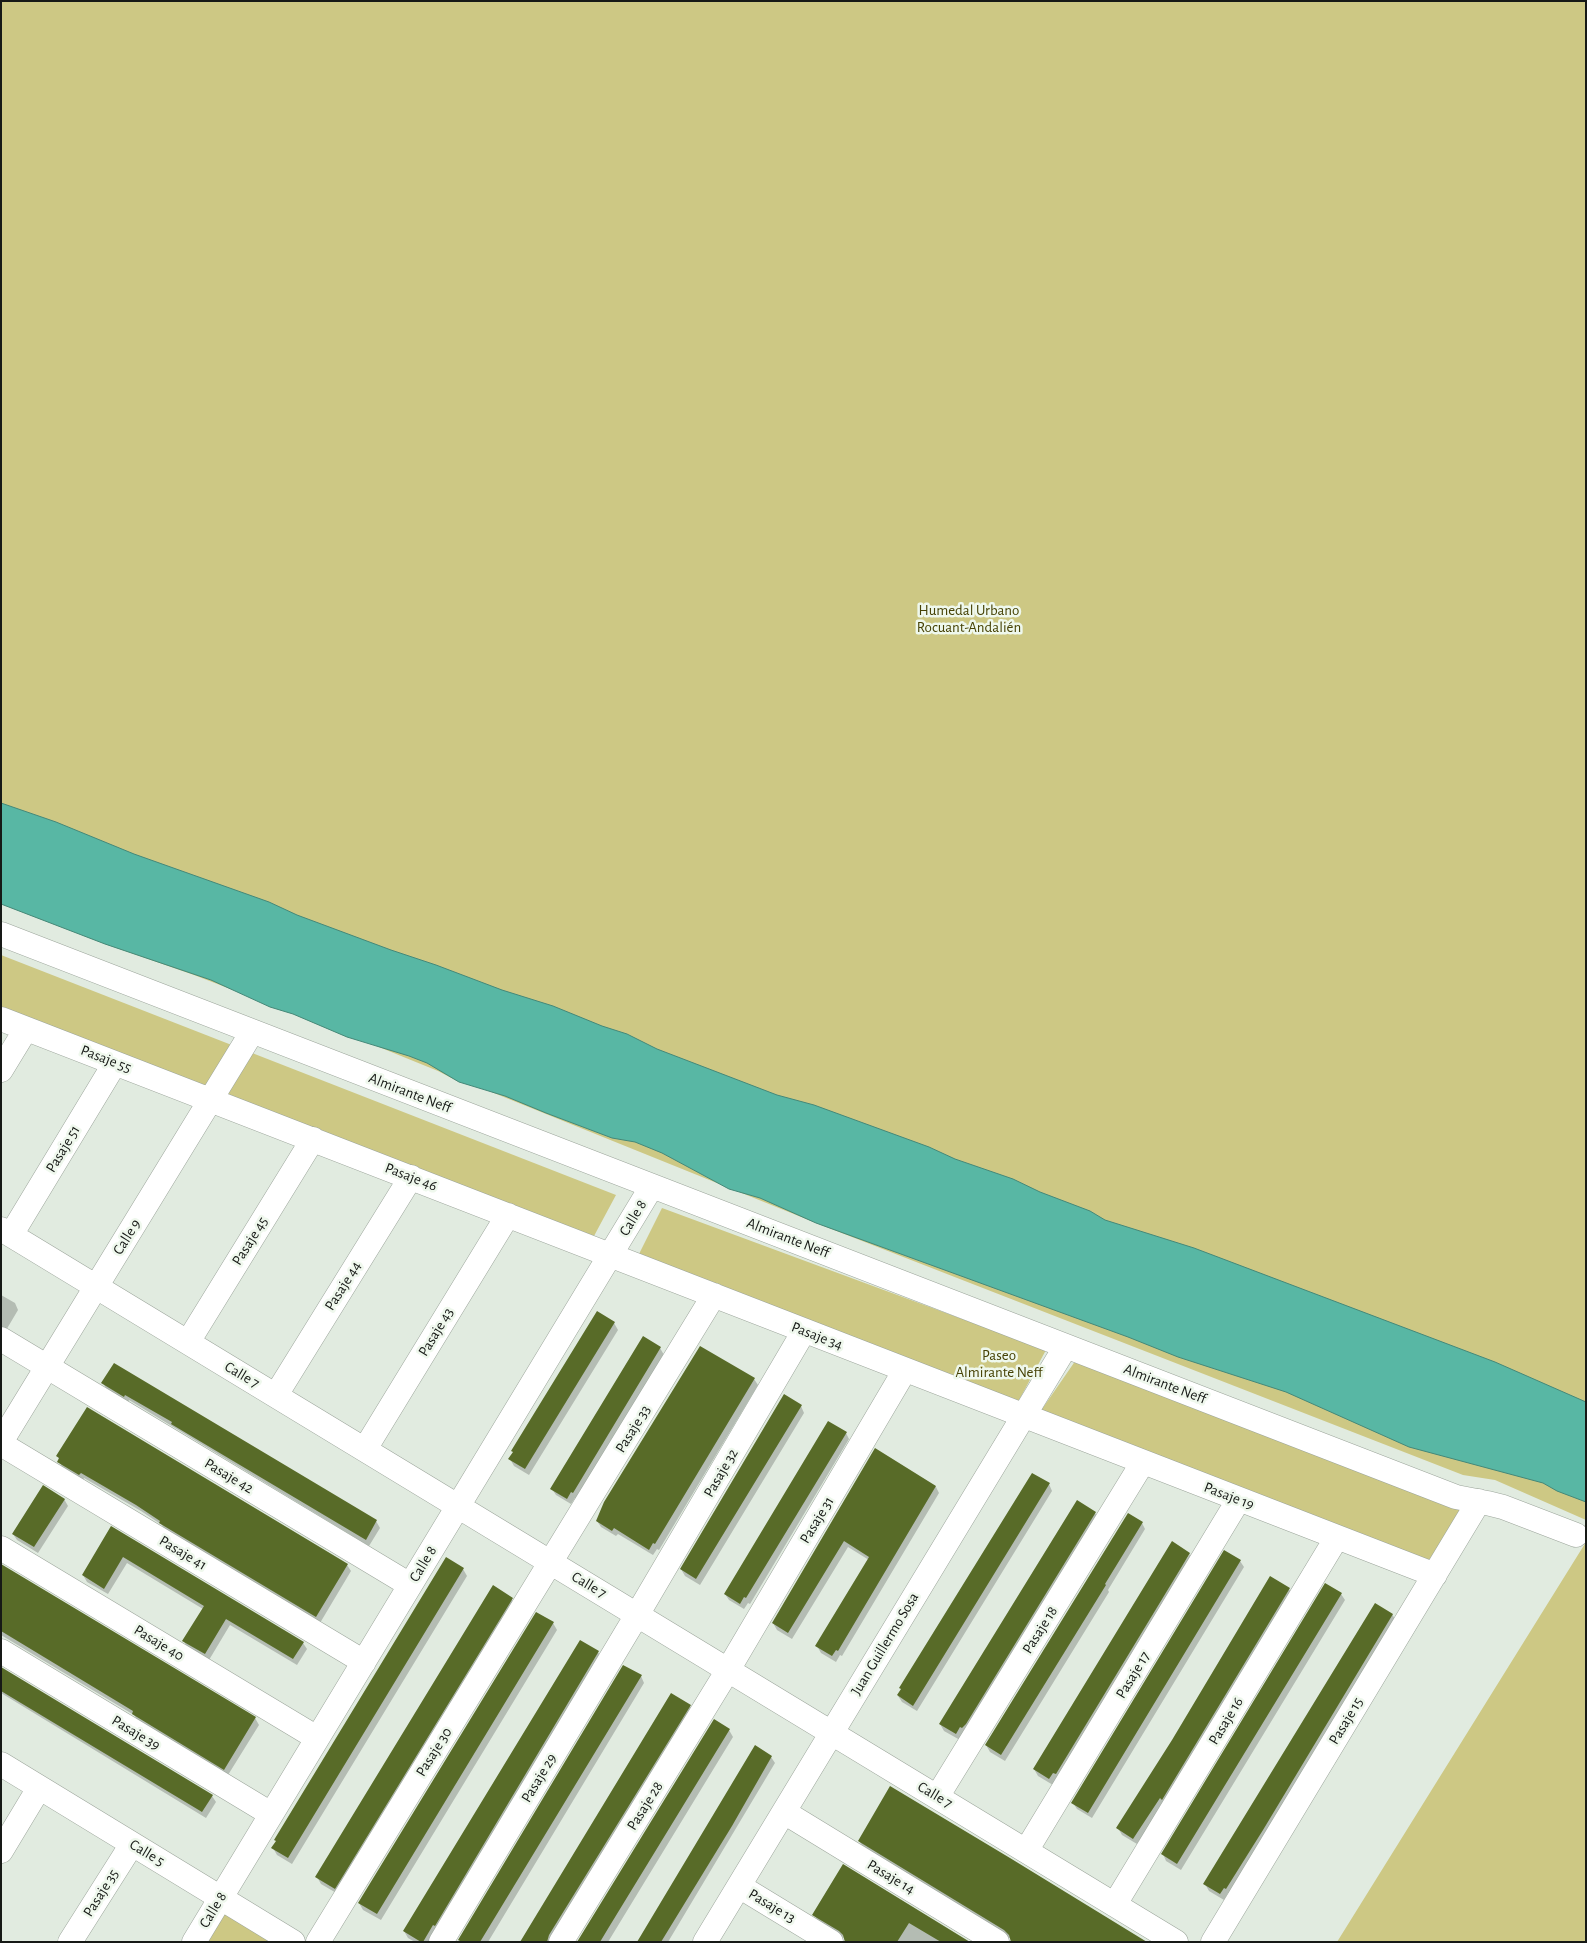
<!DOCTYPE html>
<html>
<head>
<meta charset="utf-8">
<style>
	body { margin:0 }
	#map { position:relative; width:1587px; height:1943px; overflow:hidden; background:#e1ebe0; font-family:"Alegreya Sans",sans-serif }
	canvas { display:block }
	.frame { position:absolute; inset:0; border:2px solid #161916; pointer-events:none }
</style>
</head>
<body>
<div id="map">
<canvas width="1587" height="1943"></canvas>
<div class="frame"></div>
</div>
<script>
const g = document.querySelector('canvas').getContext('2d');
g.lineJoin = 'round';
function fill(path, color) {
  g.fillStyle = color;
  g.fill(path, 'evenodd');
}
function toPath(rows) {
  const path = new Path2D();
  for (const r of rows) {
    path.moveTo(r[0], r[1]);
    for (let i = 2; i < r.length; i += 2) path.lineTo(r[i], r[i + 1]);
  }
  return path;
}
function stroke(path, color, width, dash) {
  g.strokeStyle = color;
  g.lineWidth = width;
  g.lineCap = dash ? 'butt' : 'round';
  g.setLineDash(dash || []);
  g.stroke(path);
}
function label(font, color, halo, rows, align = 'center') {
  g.font = font + ' "Alegreya Sans",sans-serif';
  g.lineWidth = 5;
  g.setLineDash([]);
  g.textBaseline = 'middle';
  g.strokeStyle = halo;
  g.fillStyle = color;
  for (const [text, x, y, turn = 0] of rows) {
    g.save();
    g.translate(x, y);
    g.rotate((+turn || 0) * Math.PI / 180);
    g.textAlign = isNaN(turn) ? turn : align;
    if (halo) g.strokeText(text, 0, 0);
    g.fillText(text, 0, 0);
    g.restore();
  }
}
const green = toPath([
	[1,1,1586,1,1586,1520,1495,1480,1463,1475,816,1223,484,1089,459,1082,438,1071,369,1043,347,1037,293,1014,270,1007,246,995,194,975,105,944,1,904],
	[1,955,616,1195,594,1236,1,1011],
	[662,1208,1046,1350,1018,1402,639,1254],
	[1078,1357,1465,1509,1429,1560,1040,1412],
	[1586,1542,1586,1942,1337,1942],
	[223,1904,285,1942,200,1942]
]);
const water = toPath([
	[1,803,56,822,134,854,269,902,297,915,391,950,436,965,502,990,553,1006,602,1026,627,1034,657,1049,777,1095,814,1105,929,1147,955,1159,1013,1179,1040,1192,1090,1211,1105,1220,1194,1248,1495,1362,1586,1402,1586,1502,1557,1491,1543,1483,1409,1447,1286,1392,1178,1357,1128,1337,816,1223,760,1198,729,1189,662,1153,635,1142,612,1138,546,1113,505,1096,459,1082,427,1063,409,1056,347,1037,293,1014,270,1007,211,980,105,944,1,904,1,803]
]);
const shadow = toPath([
	[1,1295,15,1303,18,1310,5,1332,1,1333],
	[614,1323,618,1330,529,1475,514,1466,510,1459],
	[660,1348,664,1355,577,1499,575,1498,571,1504,556,1495,552,1489],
	[114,1364,376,1521,380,1528,369,1546,129,1400,128,1403,107,1390,103,1383],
	[754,1379,758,1385,659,1550,657,1549,653,1555,618,1534,616,1536,601,1527,597,1521],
	[801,1406,804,1413,700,1585,685,1576,681,1569],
	[846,1433,849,1439,750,1604,748,1603,744,1609,729,1600,725,1594],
	[876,1450,936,1487,939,1493,842,1656,840,1655,836,1662,821,1653,817,1646,869,1560,848,1547,792,1639,777,1630,773,1623],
	[58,1456,347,1565,351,1571,320,1623,164,1529,162,1525,141,1511,84,1478,83,1481,62,1468],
	[1049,1484,1052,1491,917,1711,902,1702,898,1696],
	[64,1499,68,1506,38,1553,17,1540,13,1534],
	[1095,1513,1099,1519,960,1740,944,1731,940,1724],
	[1142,1523,1145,1529,1108,1590,1109,1592,1005,1761,990,1752,986,1745],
	[111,1528,303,1643,307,1649,297,1665,230,1625,209,1660,187,1648,184,1641,203,1609,127,1563,108,1594,87,1582,83,1575],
	[1190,1554,1193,1560,1053,1785,1038,1776,1034,1769],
	[446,1559,463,1569,467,1576,292,1864,277,1855,273,1848],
	[1240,1561,1244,1567,1092,1818,1077,1809,1073,1803],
	[1,1566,255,1718,259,1725,228,1775,137,1720,134,1715,1,1635],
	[1289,1589,1293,1596,1164,1804,1137,1844,1122,1835,1118,1828],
	[1341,1594,1345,1600,1181,1870,1166,1861,1163,1854],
	[511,1598,514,1605,338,1894,321,1884,317,1877],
	[1392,1614,1396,1621,1230,1894,1228,1893,1224,1900,1209,1891,1205,1884],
	[553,1623,557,1630,381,1920,363,1910,359,1903],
	[581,1641,598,1652,602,1659,432,1942,415,1942,408,1938,404,1931],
	[624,1666,641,1676,644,1683,488,1942,459,1942],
	[1,1669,212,1796,216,1802,206,1818,1,1693],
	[690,1706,693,1712,552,1942,521,1942],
	[729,1730,733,1737,608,1942,579,1942],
	[771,1757,775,1763,668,1942,637,1942],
	[859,1841,1144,1942,1011,1939,863,1847],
	[843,1866,968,1942,846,1942,843,1937,818,1921,814,1915]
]);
const building = toPath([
	[597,1311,615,1322,525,1469,508,1459,513,1452,511,1451],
	[643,1336,661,1347,573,1493,571,1492,567,1499,550,1489],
	[700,1346,755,1378,655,1544,653,1543,649,1550,614,1528,612,1531,596,1521,604,1502],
	[114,1363,377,1520,366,1540,171,1424,172,1422,125,1395,124,1397,101,1383],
	[784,1394,802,1405,696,1579,680,1569],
	[87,1407,348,1564,316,1617,159,1523,160,1521,136,1505,81,1473,79,1475,57,1462,59,1458,56,1456],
	[828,1421,847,1432,746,1598,744,1597,740,1604,724,1594],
	[875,1448,936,1486,838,1651,836,1650,832,1656,815,1646,869,1557,844,1541,788,1633,772,1623],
	[1032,1473,1050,1483,913,1706,897,1695,901,1689,899,1688],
	[43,1485,65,1499,34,1547,12,1534],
	[1077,1500,1096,1512,966,1724,962,1728,960,1727,956,1734,939,1724],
	[1128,1513,1143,1522,1105,1584,1106,1585,1001,1755,985,1745],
	[111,1526,304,1642,293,1659,226,1619,205,1654,182,1641,204,1606,123,1557,104,1589,82,1575],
	[1172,1541,1190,1553,1056,1774,1053,1773,1049,1779,1033,1769],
	[1224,1550,1241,1560,1088,1813,1071,1803],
	[446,1557,464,1568,288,1858,271,1848,276,1841,274,1840],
	[1,1564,256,1717,224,1770,132,1714,133,1711,1,1631],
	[1270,1576,1290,1588,1162,1800,1160,1798,1133,1839,1116,1828,1172,1740],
	[1325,1583,1342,1593,1177,1864,1161,1854],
	[493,1585,513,1598,335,1889,315,1877],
	[1375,1603,1393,1614,1263,1830,1226,1889,1224,1888,1220,1894,1203,1884],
	[536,1612,554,1622,377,1914,358,1903],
	[580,1640,599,1651,435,1926,433,1925,423,1942,421,1942,403,1931],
	[623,1665,642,1675,480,1942,462,1942,458,1940],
	[1,1667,213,1795,202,1812,1,1691],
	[671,1693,691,1705,549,1935,547,1942,520,1942],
	[714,1719,730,1729,609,1927,600,1942,577,1942],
	[755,1745,772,1756,732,1826,661,1942,637,1942],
	[890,1786,1010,1858,1147,1942,1011,1942,1009,1935,1004,1930,858,1841],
	[843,1864,970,1942,941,1942,909,1923,897,1942,845,1942,843,1935,839,1931,812,1915]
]);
const street = toPath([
	[1,934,1456,1497,1487,1503,1503,1507,1576,1535],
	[1,1019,1435,1575],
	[1,1070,26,1029],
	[1,1229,1176,1942],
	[11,1235,115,1063],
	[1,1339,410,1585],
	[188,1342,313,1139],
	[276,1395,411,1177],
	[1,1442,252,1032],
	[1,1444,364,1662],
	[365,1449,508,1215],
	[1,1548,317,1738],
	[1,1651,271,1814],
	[1,1764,293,1942],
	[937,1797,1143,1462],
	[784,1812,997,1942],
	[1,1851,39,1788],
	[1026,1851,1239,1499],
	[739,1886,831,1942],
	[1115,1904,1337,1537],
	[70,1942,132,1844],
	[194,1942,652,1186],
	[318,1942,714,1295],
	[441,1942,637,1615,804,1331],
	[561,1942,728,1670,905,1370],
	[705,1942,1066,1346],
	[1213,1942,1479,1501]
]);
const parkNames = [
	["Humedal Urbano",969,610],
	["Rocuant-Andalién",969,627],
	["Paseo",999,1355],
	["Almirante Neff",999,1372]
];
const streetNames = [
	["Pasaje 55",106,1059,21],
	["Almirante Neff",410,1093,21],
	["Pasaje 51",63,1149,-59],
	["Pasaje 46",411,1177,21],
	["Calle 8",633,1218,-59],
	["Calle 9",127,1237,-58],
	["Almirante Neff",788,1238,21],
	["Pasaje 45",250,1241,-58],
	["Pasaje 44",343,1286,-58],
	["Pasaje 43",436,1332,-59],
	["Pasaje 34",817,1336,21],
	["Calle 7",242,1375,31],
	["Almirante Neff",1165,1384,21],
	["Pasaje 33",633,1429,-58],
	["Pasaje 32",721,1473,-60],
	["Pasaje 42",229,1476,31],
	["Pasaje 19",1229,1496,21],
	["Pasaje 31",817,1520,-59],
	["Pasaje 41",183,1553,31],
	["Calle 8",423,1564,-59],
	["Calle 7",589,1585,31],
	["Pasaje 18",1040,1630,-58],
	["Pasaje 40",159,1643,31],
	["Juan Guillermo Sosa",885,1644,-59],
	["Pasaje 17",1133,1675,-59],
	["Pasaje 16",1226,1721,-59],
	["Pasaje 15",1346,1721,-59],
	["Pasaje 39",136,1733,31],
	["Pasaje 30",434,1752,-58],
	["Pasaje 29",539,1778,-59],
	["Calle 7",935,1795,31],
	["Pasaje 28",645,1806,-58],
	["Calle 5",147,1853,31],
	["Pasaje 14",891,1877,31],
	["Pasaje 35",101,1893,-58],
	["Pasaje 13",772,1906,31],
	["Calle 8",213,1910,-59]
];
fill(green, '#cdc884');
fill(water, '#58b7a4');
stroke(water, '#448879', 1);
fill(shadow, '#0003');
fill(building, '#586b28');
stroke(street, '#9ca59b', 25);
stroke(street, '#fff', 24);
label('15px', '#464205', '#eff8ed', parkNames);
label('15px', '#161916', '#eff8ed', streetNames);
</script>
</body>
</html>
